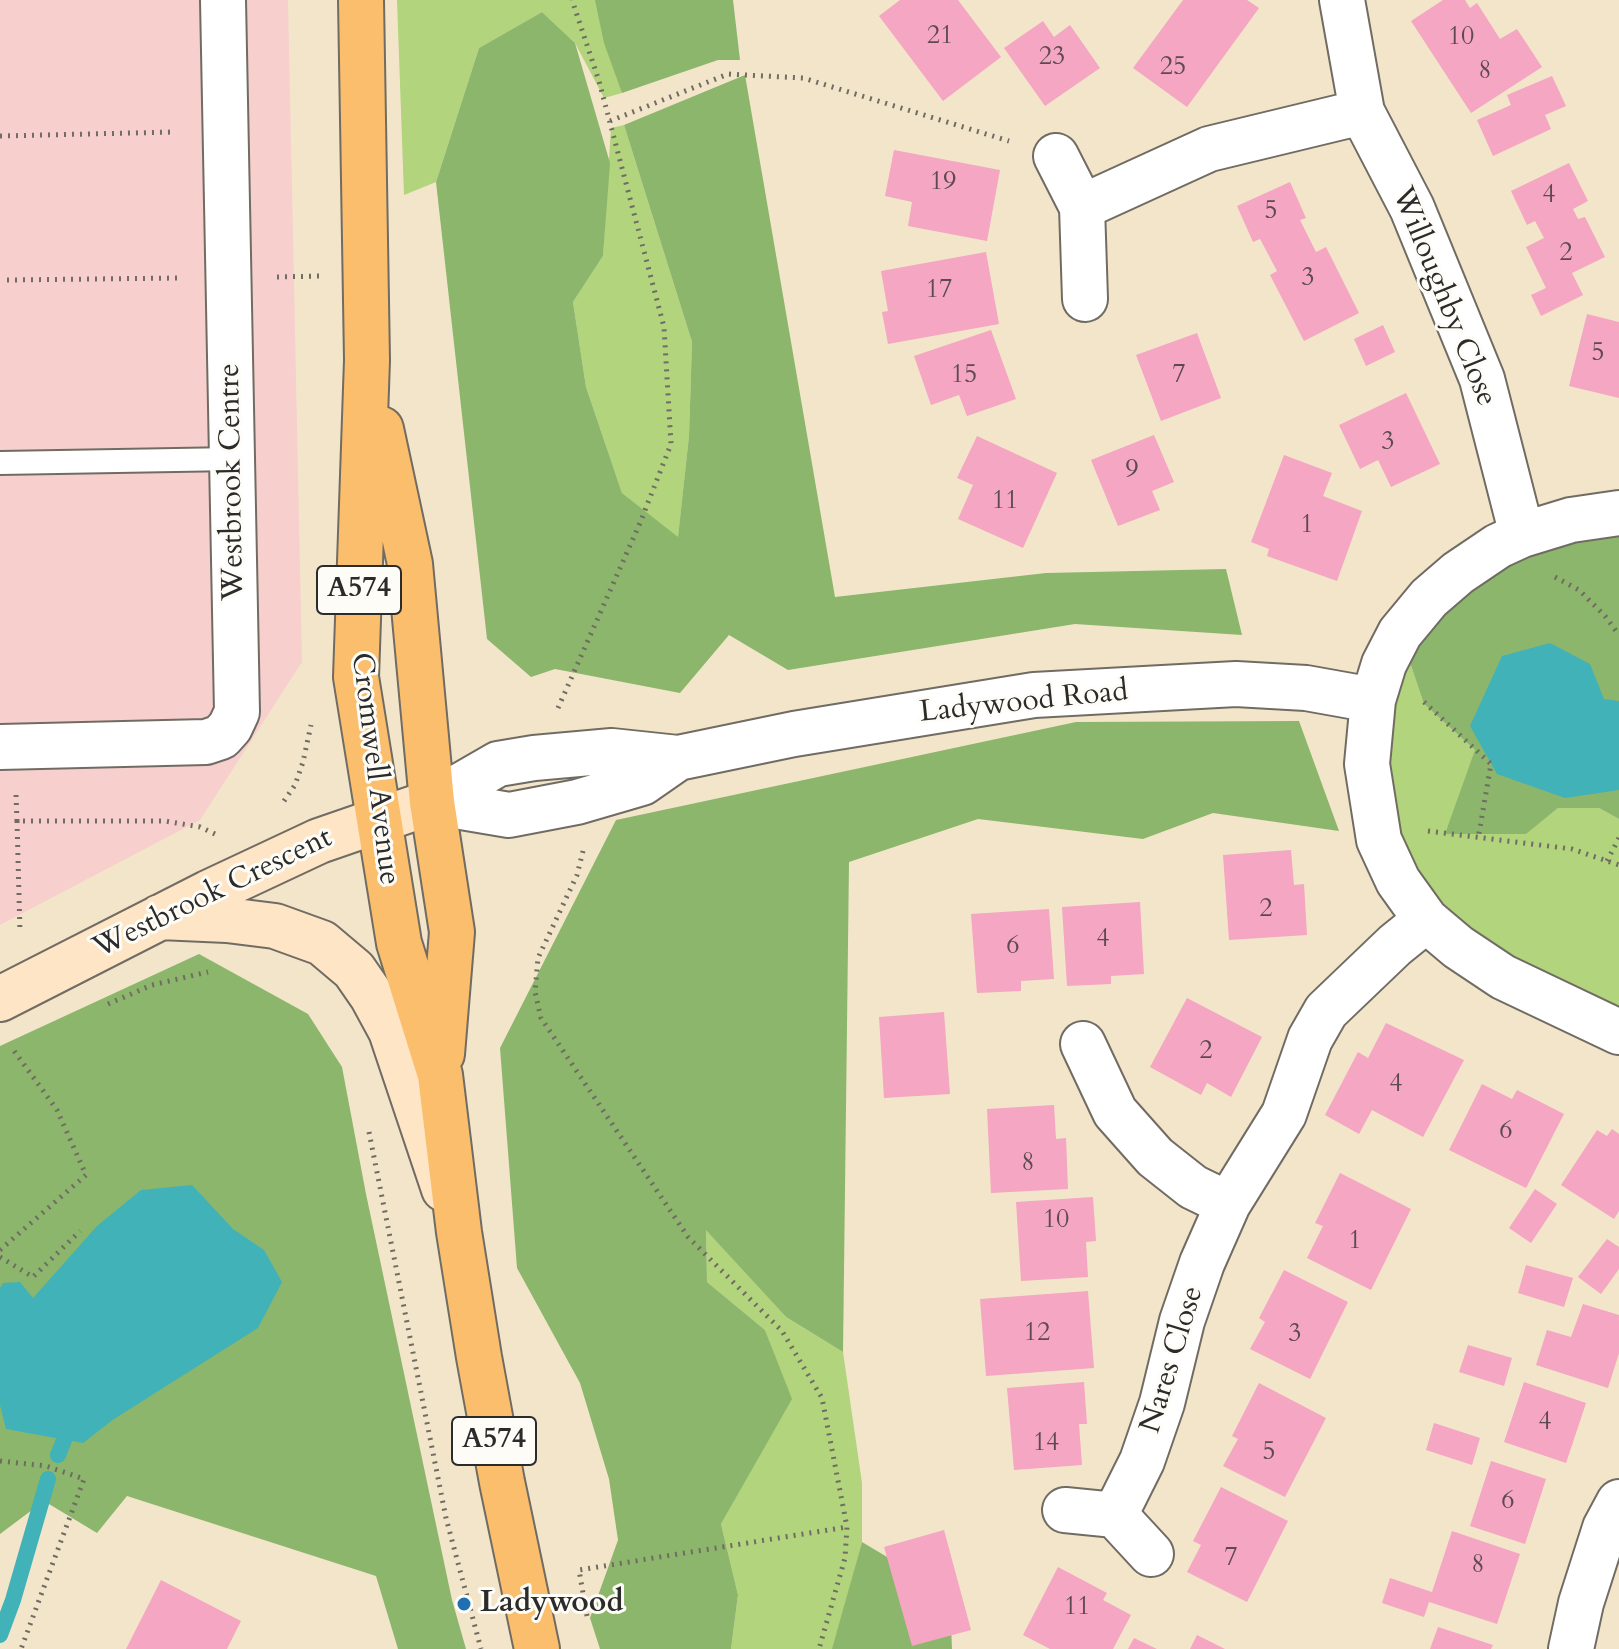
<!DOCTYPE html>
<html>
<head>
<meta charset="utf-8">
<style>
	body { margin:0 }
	canvas { display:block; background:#f2e5ca }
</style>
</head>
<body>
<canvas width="1619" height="1649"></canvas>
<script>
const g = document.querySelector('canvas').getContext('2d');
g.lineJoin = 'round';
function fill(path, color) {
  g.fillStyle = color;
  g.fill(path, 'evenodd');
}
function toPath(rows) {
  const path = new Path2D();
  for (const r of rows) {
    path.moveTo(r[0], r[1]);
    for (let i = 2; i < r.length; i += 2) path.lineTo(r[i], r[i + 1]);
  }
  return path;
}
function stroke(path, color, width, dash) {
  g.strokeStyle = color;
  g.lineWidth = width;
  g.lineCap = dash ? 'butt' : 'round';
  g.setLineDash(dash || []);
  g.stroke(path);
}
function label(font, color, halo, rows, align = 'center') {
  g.font = font + ' Cardo,serif';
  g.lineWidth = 6;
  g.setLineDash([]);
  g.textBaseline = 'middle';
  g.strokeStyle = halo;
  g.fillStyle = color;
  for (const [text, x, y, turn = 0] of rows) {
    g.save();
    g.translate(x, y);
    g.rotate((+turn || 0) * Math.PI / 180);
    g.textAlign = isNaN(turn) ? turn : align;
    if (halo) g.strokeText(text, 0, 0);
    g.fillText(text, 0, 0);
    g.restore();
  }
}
const built = toPath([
	[0,0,288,0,302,662,200,820,0,925]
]);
const green = toPath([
	[397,0,596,0,622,93,604,98,575,43,542,12,479,48,436,182,404,195],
	[624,125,692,342,689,436,678,538,622,493,586,387,573,302,603,256,611,128],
	[1400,633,1424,704,1475,750,1525,834,1558,808,1599,808,1619,819,1619,1032,1503,977,1379,840],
	[706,1229,786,1317,843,1352,862,1483,862,1542,833,1649,731,1649,738,1595,721,1524,791,1399,765,1330,707,1282]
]);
const forest = toPath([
	[595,0,733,0,740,60,718,60,622,93,604,43],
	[542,12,575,43,610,163,603,256,573,302,586,387,622,493,678,537,689,436,692,342,624,125,745,75,835,597,1046,573,1226,569,1242,635,1075,624,788,670,729,635,680,693,555,669,531,677,487,639,436,182,479,48],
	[1619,513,1619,819,1599,808,1558,808,1526,834,1445,834,1475,750,1424,704,1400,633,1498,546],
	[1299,721,1339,831,1213,813,1143,839,978,819,849,862,843,1352,786,1317,706,1230,707,1282,765,1330,792,1399,721,1524,738,1595,731,1649,600,1649,590,1618,618,1540,609,1479,580,1383,517,1268,500,1048,616,820,1076,722],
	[199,954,308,1014,342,1067,366,1194,452,1600,466,1649,398,1649,376,1576,127,1496,97,1533,44,1501,0,1534,0,1046],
	[862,1542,934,1585,951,1625,952,1649,832,1649]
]);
const water = toPath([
	[1550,643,1590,664,1604,699,1619,701,1619,790,1565,798,1497,774,1470,726,1502,656],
	[192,1185,233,1229,264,1250,282,1282,258,1328,114,1419,83,1443,6,1429,0,1405,0,1288,3,1283,20,1282,33,1298,97,1226,141,1190]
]);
const stream = toPath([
	[58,1455,64,1440],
	[0,1635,13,1600,48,1479]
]);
const building = toPath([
	[900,0,958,0,1001,57,943,101,879,16],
	[1183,0,1247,0,1259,8,1187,107,1133,68],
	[1443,0,1465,0,1470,8,1477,3,1500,39,1517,29,1542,67,1471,113,1411,21],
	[1043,21,1054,37,1070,25,1100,68,1045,106,1004,48],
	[1552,76,1566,106,1545,115,1551,129,1493,156,1477,120,1511,105,1507,95],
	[894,150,1000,170,987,241,908,226,912,202,885,196],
	[1569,163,1588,201,1573,209,1578,219,1585,217,1605,257,1572,273,1583,295,1541,316,1531,295,1546,288,1526,247,1544,238,1535,221,1527,225,1511,191],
	[1290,182,1306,218,1300,220,1316,252,1326,247,1359,313,1304,341,1270,275,1277,271,1260,239,1253,242,1237,206],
	[986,252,999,324,888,344,882,312,888,311,881,271],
	[1587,314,1619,322,1619,398,1569,386],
	[1383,325,1395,352,1366,366,1354,339],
	[991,330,1016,399,967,416,959,395,931,405,914,356],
	[1197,333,1221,398,1161,421,1136,355],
	[1406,393,1440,464,1391,487,1378,460,1360,469,1339,425],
	[1154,435,1174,482,1152,491,1160,510,1118,526,1091,460],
	[977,436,1057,473,1023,548,958,519,973,485,957,478],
	[1284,455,1332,473,1323,496,1362,511,1337,581,1267,556,1269,549,1251,542],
	[1291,850,1294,885,1304,884,1307,935,1229,940,1223,855],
	[1140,902,1144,974,1111,976,1111,984,1067,986,1062,907],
	[1049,909,1054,979,1021,981,1021,991,977,993,971,914],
	[1187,998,1262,1037,1231,1097,1207,1083,1201,1095,1150,1067],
	[944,1012,950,1094,884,1098,879,1017],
	[1386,1023,1464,1060,1423,1137,1372,1110,1359,1134,1325,1115,1358,1052,1368,1058],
	[1482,1084,1512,1099,1517,1090,1564,1114,1526,1188,1449,1150],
	[1054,1105,1056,1139,1066,1138,1068,1189,991,1193,987,1109],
	[1612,1129,1619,1134,1619,1211,1614,1219,1561,1185,1597,1130,1607,1136],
	[1340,1173,1411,1209,1371,1290,1307,1258,1323,1226,1315,1223],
	[1535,1189,1557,1204,1531,1243,1509,1228],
	[1093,1197,1096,1241,1086,1242,1088,1277,1021,1281,1016,1202],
	[1607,1239,1619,1247,1619,1269,1601,1294,1578,1277],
	[1526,1265,1573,1278,1564,1307,1518,1293],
	[1284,1270,1348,1302,1310,1379,1250,1349,1265,1322,1259,1318],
	[1088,1291,1094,1368,986,1376,980,1299],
	[1583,1304,1619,1315,1619,1353,1608,1388,1536,1365,1547,1330,1571,1337],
	[1468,1345,1512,1358,1504,1386,1459,1372],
	[1084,1382,1087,1424,1079,1424,1082,1465,1014,1470,1007,1388],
	[1524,1382,1586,1403,1566,1463,1504,1442],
	[1259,1383,1326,1418,1285,1497,1223,1466,1238,1439,1232,1436],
	[1434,1423,1480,1438,1472,1465,1426,1450],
	[1491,1461,1546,1479,1525,1544,1470,1526],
	[1221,1487,1288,1521,1247,1602,1187,1572,1201,1545,1193,1541],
	[944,1530,971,1630,912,1646,884,1547],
	[1452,1531,1520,1554,1497,1624,1429,1602,1424,1617,1382,1603,1390,1578,1432,1592],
	[1058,1567,1107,1593,1103,1600,1131,1615,1113,1649,1050,1649,1023,1635],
	[161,1580,241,1621,227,1649,126,1649],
	[1438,1627,1493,1645,1491,1649,1430,1649],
	[1197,1635,1225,1649,1190,1649],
	[1134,1638,1157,1649,1128,1649]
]);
const path = toPath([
	[610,121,728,74,745,75,803,78,1009,141],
	[0,136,175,132],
	[277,277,319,276],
	[7,280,178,278],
	[1555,577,1579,590,1605,616,1619,635],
	[1424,702,1491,764,1478,839],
	[558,708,640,523,671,444,664,327,599,81,572,0],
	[16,795,17,821,165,821,200,827,215,834],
	[284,801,295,785,303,762,311,725],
	[17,821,20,932],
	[1428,831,1572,849,1619,865],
	[583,851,577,875,538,958,535,992,541,1018,688,1237,782,1331,822,1398,847,1527,845,1558,819,1649],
	[1607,861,1619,838],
	[108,1004,152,985,208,972],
	[369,1132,446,1518,481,1649],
	[0,1250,86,1175,57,1110,12,1048],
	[0,1257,33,1277,80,1231],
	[0,1461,46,1466,84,1479,21,1649],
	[587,1616,579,1570,847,1527]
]);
const lane = toPath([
	[0,463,234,459]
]);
const street = toPath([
	[1342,0,1362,112,1412,208,1482,379,1522,535],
	[1056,156,1082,207,1209,149,1362,112],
	[1082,207,1085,299],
	[1619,513,1571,520,1522,535,1498,546,1458,573,1429,598,1400,633,1384,664,1373,700,1367,764,1379,840,1398,881,1426,920,1458,947,1503,977,1619,1032],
	[0,747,206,742,221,737,230,727,237,712,223,0],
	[432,802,498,764,534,758,612,751,678,758,794,734,1034,695,1236,684,1306,688,1373,700],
	[432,802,509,815,577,802,642,783,678,758],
	[1083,1044,1115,1112,1155,1157,1193,1187,1228,1204],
	[1065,1510,1115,1515,1151,1554],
	[1115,1515,1142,1461,1162,1403,1182,1321,1202,1263,1228,1204,1284,1114,1310,1039,1326,1011,1395,945,1426,920],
	[1571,1649,1581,1603,1605,1528,1619,1502]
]);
const secondary = toPath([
	[160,917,227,920,275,926,322,943,354,970,372,996,391,1031,444,1189],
	[0,999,208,893,319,841,432,802]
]);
const primary = toPath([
	[361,0,367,360,356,677,399,943,440,1075,459,1232,479,1357,502,1482,537,1649],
	[381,429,410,564,432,802,452,932,442,1054]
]);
const markers = [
	[464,1604,8,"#1f6fb2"]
];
const numberNames = [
	["21",940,37],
	["10",1461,38],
	["23",1052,58],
	["25",1173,68],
	["8",1485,72],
	["19",943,183],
	["4",1549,196],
	["5",1271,212],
	["2",1566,254],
	["3",1308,279],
	["17",939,291],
	["5",1598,354],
	["15",964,376],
	["7",1179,376],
	["3",1388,443],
	["9",1132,471],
	["11",1005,502],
	["1",1307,526],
	["2",1266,910],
	["4",1103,940],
	["6",1013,947],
	["2",1206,1052],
	["4",1396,1085],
	["6",1506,1132],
	["8",1028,1164],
	["10",1056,1221],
	["1",1355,1242],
	["12",1037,1334],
	["3",1295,1335],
	["4",1545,1423],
	["14",1046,1444],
	["5",1269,1453],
	["6",1508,1502],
	["7",1231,1559],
	["8",1478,1566],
	["11",1077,1608]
];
const shields = [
	[359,590,84],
	[494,1441,84]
];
const shieldNames = [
	["A574",359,590],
	["A574",494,1441]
];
const streetNames = [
	["Willoughby Close",1443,297,68],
	["Westbrook Centre",233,482,-91],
	["Ladywood Road",1024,703,-6],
	["Cromwell Avenue",374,769,83],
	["Westbrook Crescent",213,894,-26],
	["Nares Close",1173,1360,-73]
];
const poiNames = [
	["Ladywood",480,1604]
];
fill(built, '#f7d0cd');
fill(green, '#b1d47c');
fill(forest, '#8cb66c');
fill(water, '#41b2b8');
stroke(stream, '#41b2b8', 16);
fill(building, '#f4a6c2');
stroke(lane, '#716c63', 26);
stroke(street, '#716c63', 48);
stroke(secondary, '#716c63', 48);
stroke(primary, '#716c63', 48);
stroke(path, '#716c63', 5, [2, 6]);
stroke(lane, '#fff', 22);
stroke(street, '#fff', 44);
stroke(secondary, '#fde5c5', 44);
stroke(primary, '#fabe6d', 44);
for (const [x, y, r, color] of markers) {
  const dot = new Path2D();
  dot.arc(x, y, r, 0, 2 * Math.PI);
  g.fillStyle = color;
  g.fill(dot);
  stroke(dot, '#fdfcf7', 3);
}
label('26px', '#5d4a51', null, numberNames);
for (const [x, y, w] of shields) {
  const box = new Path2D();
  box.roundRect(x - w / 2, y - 24, w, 48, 6);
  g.fillStyle = '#fdfcf7';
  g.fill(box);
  stroke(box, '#2b2b2b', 2);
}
label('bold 28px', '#2b2b2b', null, shieldNames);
label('30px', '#2b2b2b', '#fdfcf7', streetNames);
label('bold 30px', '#2b2b2b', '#fdfcf7', poiNames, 'left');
</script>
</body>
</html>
